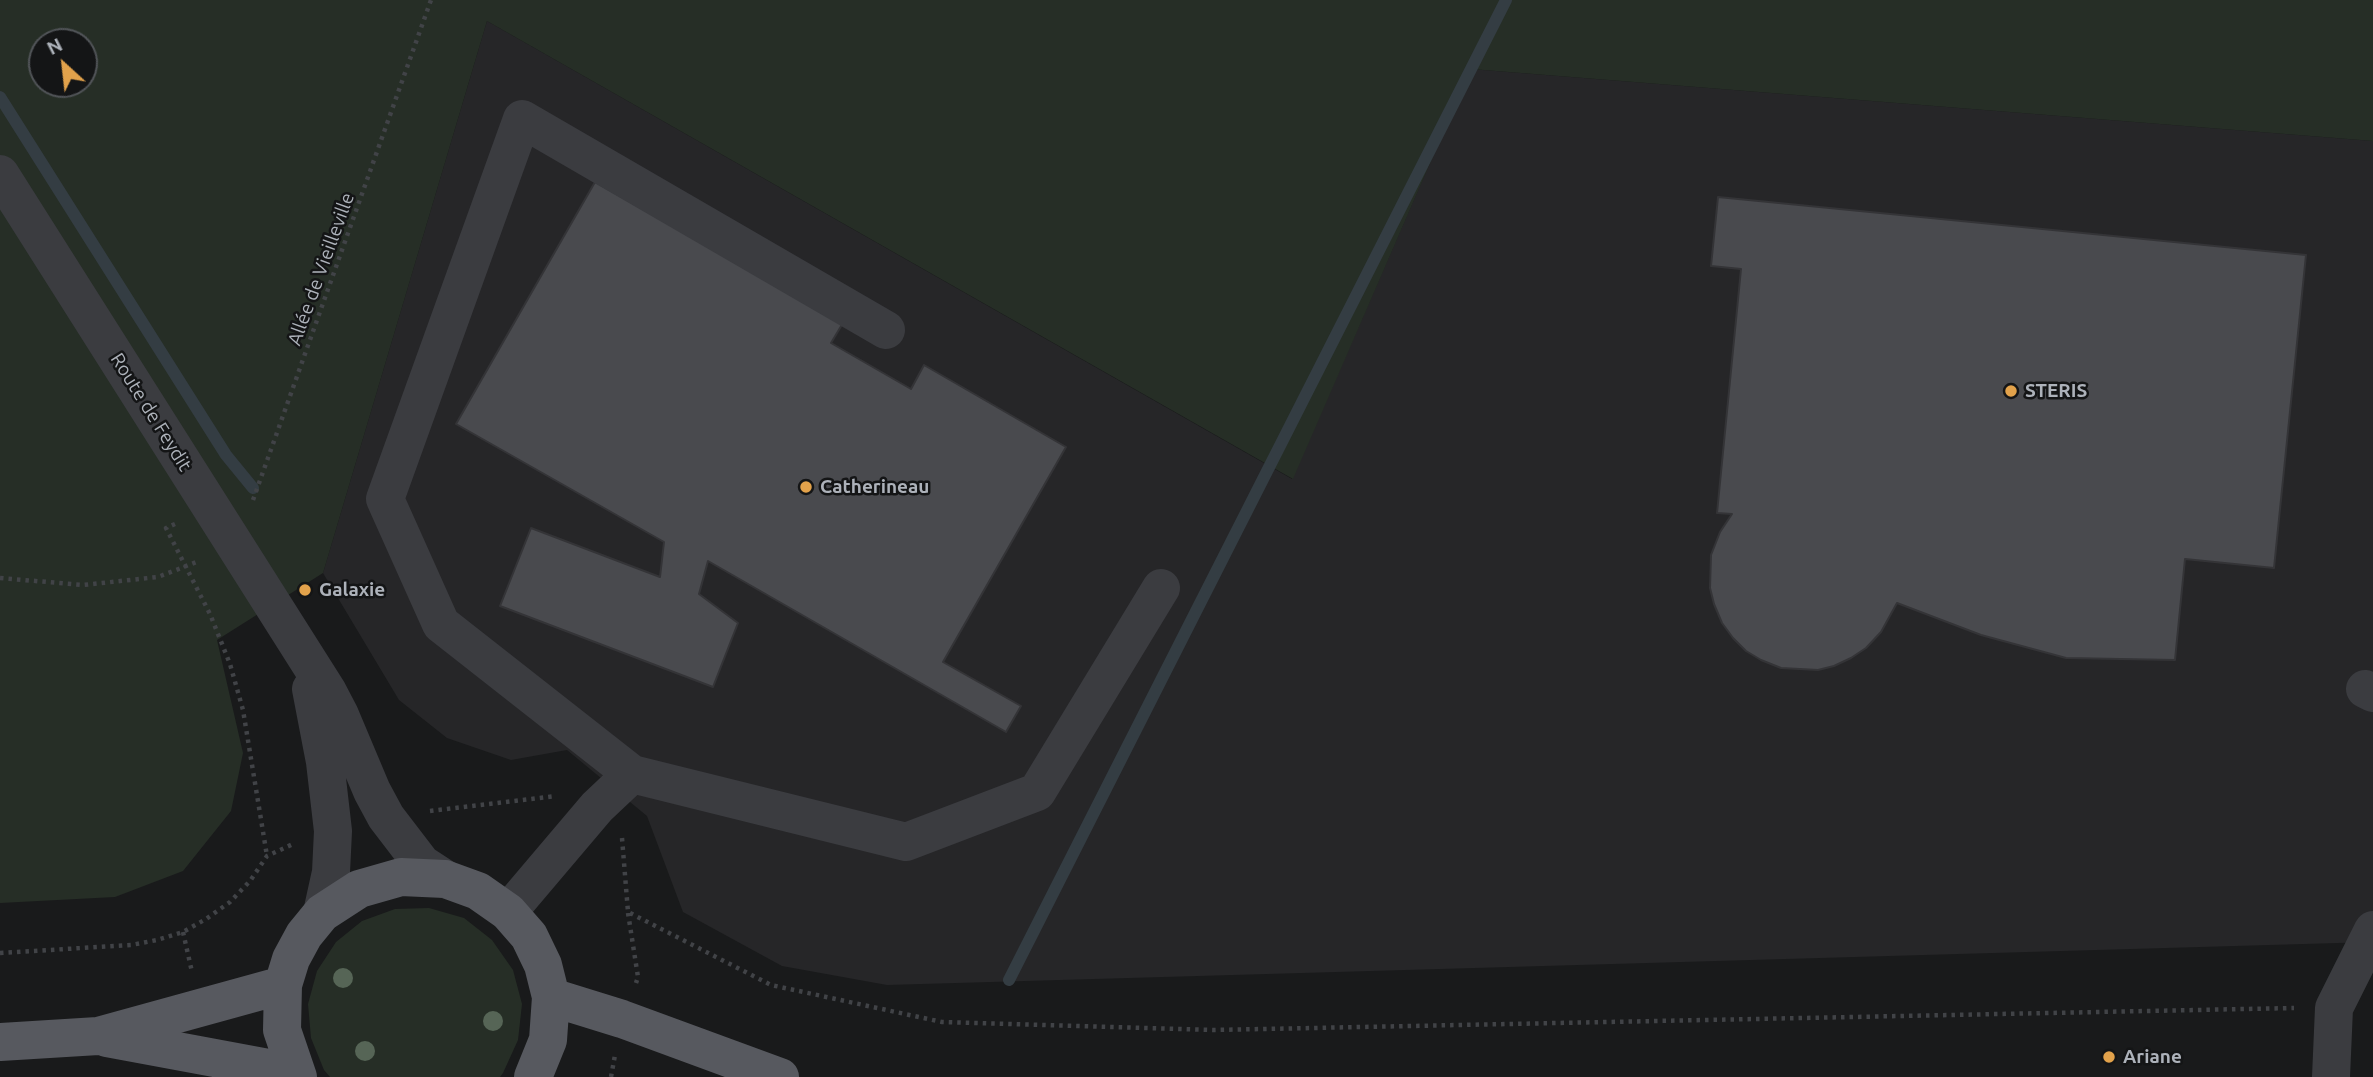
<!DOCTYPE html>
<html>
<head>
<meta charset="utf-8">
<style>
	body { margin:0 }
	#map { position:relative; width:2373px; height:1077px; overflow:hidden; background:#191a1b; font-family:Ubuntu,sans-serif }
	canvas { display:block }
	.north { position:absolute; left:28px; top:28px; width:70px; height:70px; box-sizing:border-box; background:#141516; border:2px solid #515458; border-radius:50%; rotate:333deg; font-size:19px; font-weight:700; line-height:28px; text-align:center; color:#adb2ba }
	.north::after { content:''; display:block; margin:auto; width:24px; height:32px; background:#e2a24b; clip-path:polygon(50% 0,100% 100%,50% 72%,0 100%) }
</style>
</head>
<body>
<div id="map">
<canvas width="2373" height="1077"></canvas>
<div class="north">N</div>
</div>
<script>
const g = document.querySelector('canvas').getContext('2d');
g.lineJoin = 'round';
function fill(path, color) {
  g.fillStyle = color;
  g.fill(path, 'evenodd');
}
function toPath(rows) {
  const path = new Path2D();
  for (const r of rows) {
    path.moveTo(r[0], r[1]);
    for (let i = 2; i < r.length; i += 2) path.lineTo(r[i], r[i + 1]);
  }
  return path;
}
function stroke(path, color, width, dash) {
  g.strokeStyle = color;
  g.lineWidth = width;
  g.lineCap = dash ? 'butt' : 'round';
  g.setLineDash(dash || []);
  g.stroke(path);
}
function label(font, color, halo, rows, align = 'center') {
  g.font = font + ' Ubuntu,sans-serif';
  g.lineWidth = 5;
  g.setLineDash([]);
  g.textBaseline = 'middle';
  g.strokeStyle = halo;
  g.fillStyle = color;
  for (const [text, x, y, turn = 0] of rows) {
    g.save();
    g.translate(x, y);
    g.rotate((+turn || 0) * Math.PI / 180);
    g.textAlign = isNaN(turn) ? turn : align;
    if (halo) g.strokeText(text, 0, 0);
    g.fillText(text, 0, 0);
    g.restore();
  }
}
const built = toPath([
	[487,21,1292,479,1471,69,2373,141,2373,942,887,985,782,966,683,912,647,816,567,750,511,760,447,738,399,700,323,573]
]);
const green = toPath([
	[0,0,2373,0,2373,141,1471,69,1293,479,487,21,323,573,217,640,243,753,231,811,183,871,115,897,0,903],
	[42,42,84,42,84,84,42,84],
	[429,908,464,918,492,940,513,970,522,1004,518,1040,503,1073,500,1077,330,1077,324,1070,311,1038,308,1004,317,971,336,942,362,921,395,909]
]);
const stream = toPath([
	[0,97,226,455,253,488],
	[1009,980,1506,0]
]);
const building = toPath([
	[595,182,843,323,831,343,911,389,924,365,1066,447,943,662,1021,706,1006,732,708,561,699,594,738,623,713,687,500,606,531,528,660,577,664,542,456,424,595,182],
	[1718,197,2306,255,2274,568,2185,559,2175,660,2066,658,1981,635,1897,603,1881,632,1866,648,1851,658,1834,666,1818,670,1781,668,1761,660,1746,651,1733,638,1722,623,1714,604,1710,588,1711,555,1720,532,1732,514,1717,513,1741,269,1711,266,1718,197]
]);
const path = toPath([
	[253,500,431,0],
	[175,524,166,528,210,614,230,664,243,710,267,856],
	[0,578,83,585,158,577,199,561],
	[430,811,556,796],
	[622,838,628,912,771,985,942,1022,1214,1030,2294,1008],
	[628,913,638,977,636,983],
	[183,932,192,972],
	[0,953,131,945,157,940,183,932,206,919,230,902,250,881,267,856,293,844],
	[611,1077,615,1055]
]);
const minor = toPath([
	[0,174,328,692,340,715,372,791,386,817,422,864,445,879],
	[886,330,522,119,385,499,441,624,632,774,906,842,1037,792,1161,588],
	[311,689,325,762,333,831,331,872,322,913],
	[2365,689,2373,693],
	[508,912,597,807,632,774],
	[2331,1077,2334,1008,2373,930]
]);
const major = toPath([
	[551,997,622,1019,780,1077],
	[107,1038,295,1073],
	[0,1042,98,1036,283,985],
	[298,1077,282,1030,283,985,291,959,304,935,322,913,359,889,401,877,445,879,478,891,508,912,529,936,543,965,551,997,548,1040,533,1077]
]);
const trees = [
	[343,978],
	[493,1021],
	[365,1051]
];
const markers = [
	[2011,391,7,"#e2a24b"],
	[806,487,7,"#e2a24b"],
	[305,590,7,"#e2a24b"],
	[2109,1057,7,"#e2a24b"]
];
const streetNames = [
	["Allée de Vieilleville",321,269,-70],
	["Route de Feydit",151,412,58]
];
const poiNames = [
	["STERIS",2025,391],
	["Catherineau",820,487],
	["Galaxie",319,590],
	["Ariane",2123,1057]
];
fill(built, '#262628');
fill(green, '#262e26');
stroke(stream, '#343d43', 12);
fill(building, '#494a4e');
stroke(building, '#343437', 2);
stroke(path, '#414347', 4.5, [3.5, 5]);
stroke(minor, '#3b3c40', 38);
stroke(major, '#57595f', 38);
g.fillStyle = '#566556';
for (const [x, y] of trees) {
  g.beginPath();
  g.arc(x, y, 10, 0, 2 * Math.PI);
  g.fill();
}
for (const [x, y, r, color] of markers) {
  const dot = new Path2D();
  dot.arc(x, y, r, 0, 2 * Math.PI);
  g.fillStyle = color;
  g.fill(dot);
  stroke(dot, '#141516', 2.5);
}
label('19px', '#adb2ba', '#141516', streetNames);
label('bold 19px', '#adb2ba', '#141516', poiNames, 'left');
</script>
</body>
</html>
